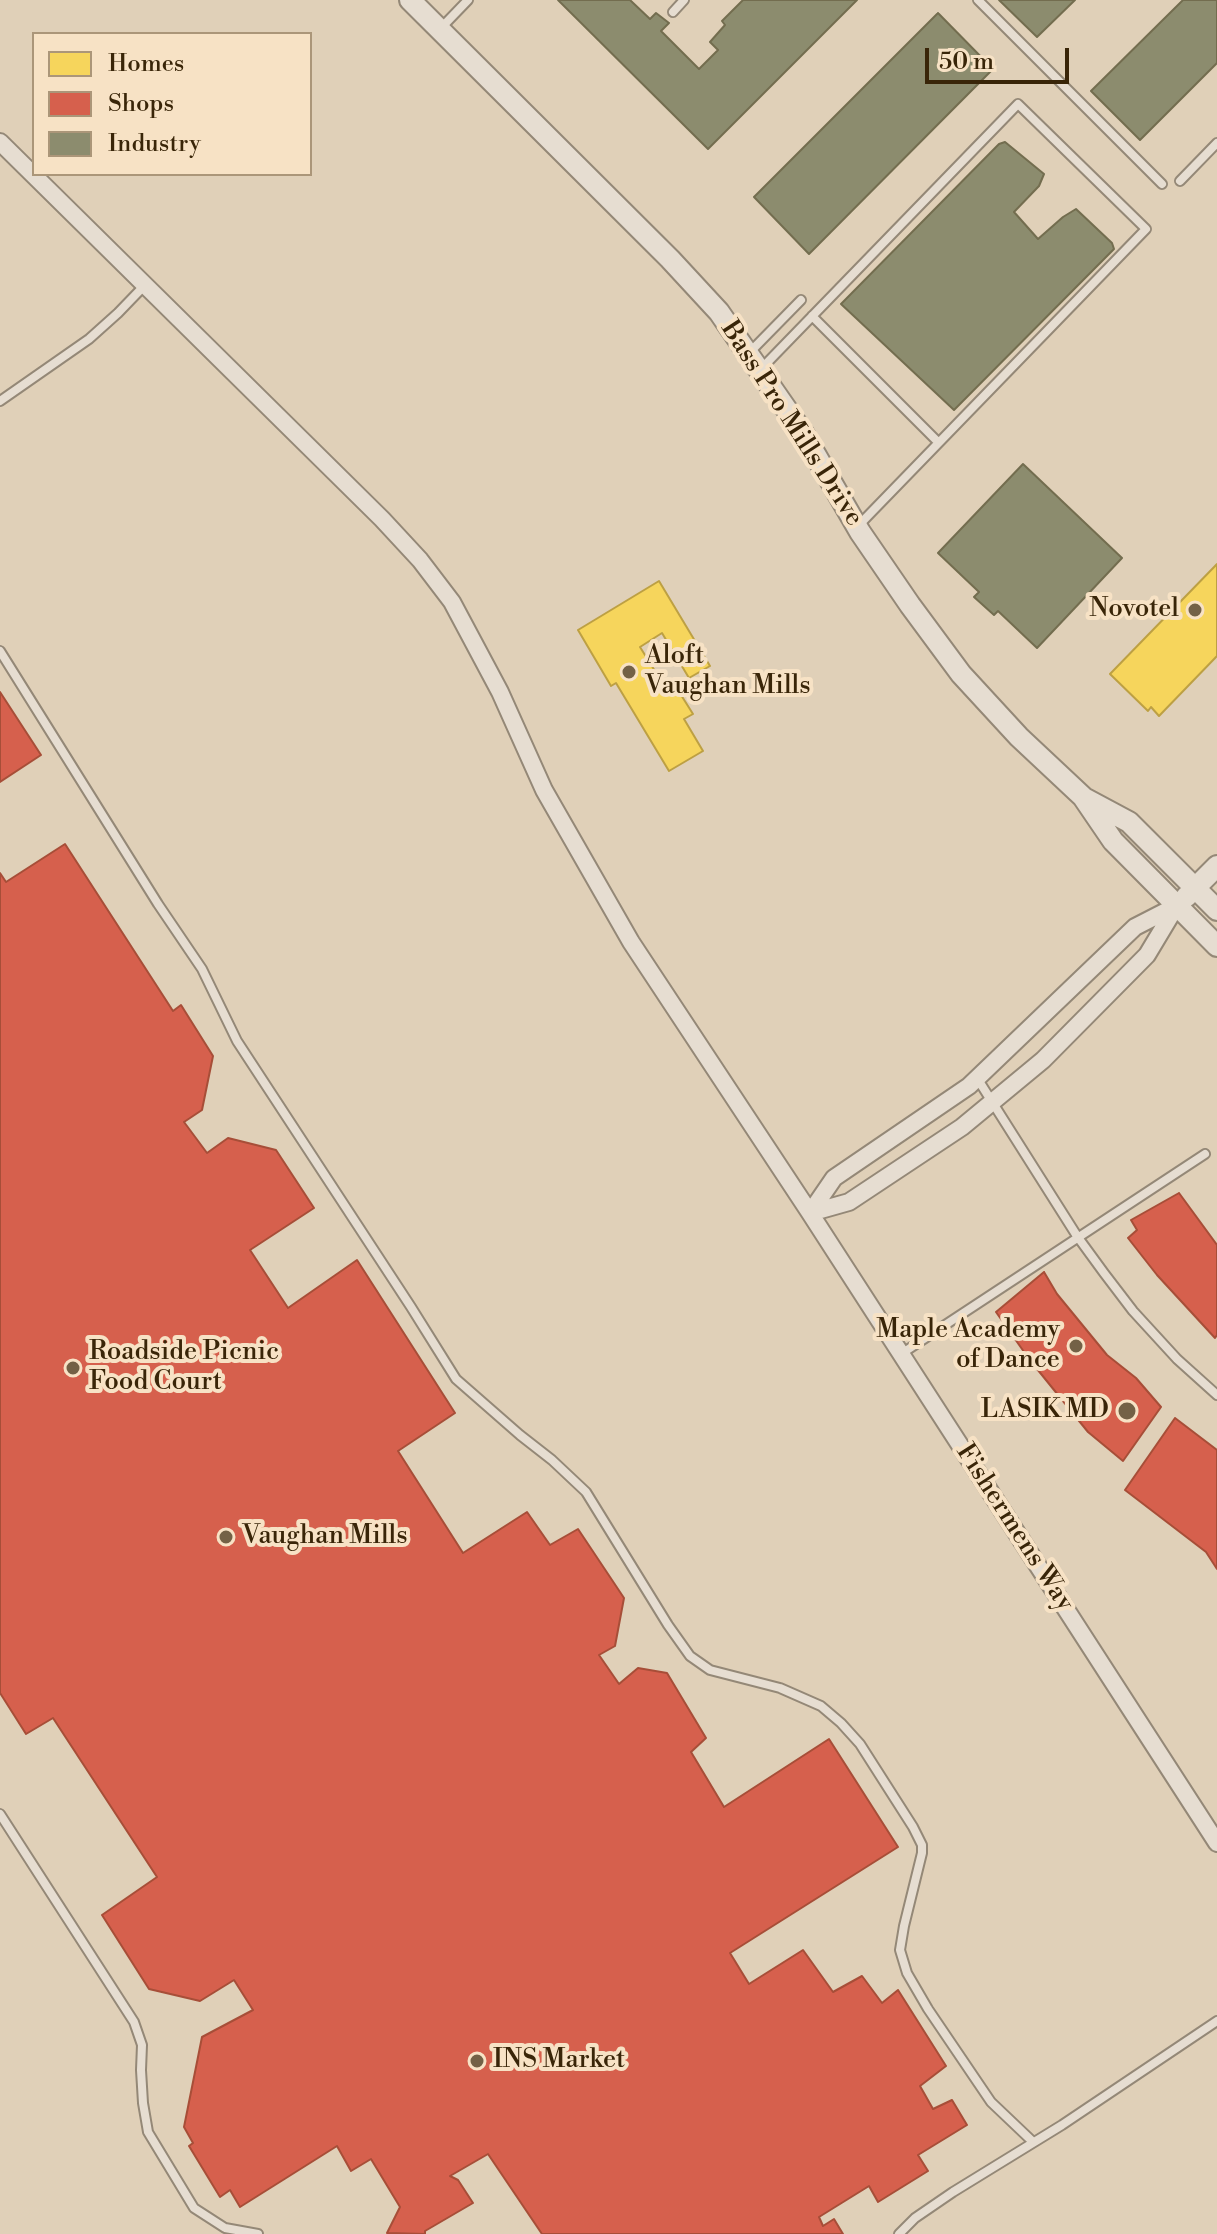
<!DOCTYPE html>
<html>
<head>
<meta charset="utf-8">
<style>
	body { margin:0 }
	#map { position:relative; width:1217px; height:2234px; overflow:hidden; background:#e0d0b8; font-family:"Libre Bodoni",serif }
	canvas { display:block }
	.legend { position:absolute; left:32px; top:32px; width:280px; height:144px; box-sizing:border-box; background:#f7e2c5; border:2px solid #ab9679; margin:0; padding:10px 14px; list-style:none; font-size:24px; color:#392508 }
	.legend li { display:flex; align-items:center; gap:16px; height:40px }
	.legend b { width:40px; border:2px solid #ab9679 }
	.scale { position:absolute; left:925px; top:48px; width:144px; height:36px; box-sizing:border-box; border:4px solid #392508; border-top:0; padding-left:10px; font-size:24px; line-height:28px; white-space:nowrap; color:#392508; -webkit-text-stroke:6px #f7e2c5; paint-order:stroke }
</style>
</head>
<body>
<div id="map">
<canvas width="1217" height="2234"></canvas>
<ul class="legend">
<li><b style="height:22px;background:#f6d55c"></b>Homes</li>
<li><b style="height:22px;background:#d6604d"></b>Shops</li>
<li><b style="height:22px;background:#8c8c6e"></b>Industry</li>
</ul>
<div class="scale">50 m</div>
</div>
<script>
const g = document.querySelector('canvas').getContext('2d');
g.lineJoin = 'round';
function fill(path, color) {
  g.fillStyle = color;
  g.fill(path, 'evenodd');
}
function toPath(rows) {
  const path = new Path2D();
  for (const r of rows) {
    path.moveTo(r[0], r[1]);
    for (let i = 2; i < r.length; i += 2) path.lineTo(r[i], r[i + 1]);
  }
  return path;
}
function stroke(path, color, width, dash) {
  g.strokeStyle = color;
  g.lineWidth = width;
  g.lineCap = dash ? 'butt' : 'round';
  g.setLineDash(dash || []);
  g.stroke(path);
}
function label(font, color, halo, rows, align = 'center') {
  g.font = font + ' "Libre Bodoni",serif';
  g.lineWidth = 8;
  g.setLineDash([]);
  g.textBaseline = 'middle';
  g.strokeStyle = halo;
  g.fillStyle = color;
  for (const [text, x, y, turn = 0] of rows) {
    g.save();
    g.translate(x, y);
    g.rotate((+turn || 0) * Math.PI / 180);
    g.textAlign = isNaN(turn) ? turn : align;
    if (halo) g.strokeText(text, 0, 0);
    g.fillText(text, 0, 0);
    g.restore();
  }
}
const homes = toPath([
	[1217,564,1217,656,1159,716,1151,707,1148,711,1110,674,1217,564],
	[659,581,710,666,689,678,662,633,640,647,668,692,676,687,693,714,684,719,703,751,669,771,616,683,611,686,578,630,659,581]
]);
const shops = toPath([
	[0,692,41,755,0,782,0,692],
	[65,844,173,1011,181,1005,213,1056,202,1110,184,1122,207,1153,228,1138,276,1150,314,1208,250,1250,288,1308,357,1260,455,1413,398,1451,463,1553,527,1512,550,1545,578,1529,624,1598,615,1646,599,1655,619,1684,638,1668,667,1673,706,1738,691,1752,724,1807,829,1739,898,1847,730,1953,749,1984,803,1950,833,1992,862,1976,882,2003,898,1990,946,2066,920,2086,933,2109,952,2100,967,2125,918,2155,928,2171,878,2202,869,2186,819,2217,823,2226,834,2219,843,2234,542,2234,488,2154,450,2176,458,2180,473,2203,425,2231,425,2234,387,2233,400,2207,371,2159,351,2171,337,2146,240,2207,230,2190,220,2197,189,2146,193,2143,184,2127,202,2037,253,2010,234,1980,200,2001,149,1989,102,1915,157,1877,53,1718,26,1734,0,1693,0,873,6,882,65,844],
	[1179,1193,1217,1245,1217,1335,1215,1338,1157,1275,1128,1238,1137,1230,1131,1220,1179,1193],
	[1044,1272,1057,1294,1107,1355,1136,1378,1161,1407,1123,1461,1088,1432,1029,1359,996,1312,1044,1272],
	[1175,1418,1217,1450,1217,1569,1206,1552,1125,1490,1175,1418]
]);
const industry = toPath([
	[558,0,630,0,650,19,656,13,669,23,661,31,699,69,718,50,710,42,725,25,722,21,743,0,857,0,708,149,558,0],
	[999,0,1075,0,1037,37,999,0],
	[1183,0,1217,0,1217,63,1140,140,1091,91,1183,0],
	[938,13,993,69,809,254,754,197,938,13],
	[1005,142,1044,174,1039,186,1014,212,1038,239,1063,217,1076,209,1112,243,1114,249,954,410,841,304,999,144,1005,142],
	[1023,464,1122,558,1037,648,998,611,994,615,974,597,979,592,938,553,1023,464]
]);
const service = toPath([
	[978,0,1162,184],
	[673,12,684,0],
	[441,28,468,0],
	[1180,181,1217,143],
	[812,316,938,442],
	[749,353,801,300],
	[760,370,1018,104,1146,229,858,526],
	[0,401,89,339,118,313,145,285],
	[0,651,158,904,202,969,237,1041,411,1307,456,1379,520,1435,552,1460,586,1492,668,1625,690,1656,710,1670,780,1688,821,1706,841,1723,860,1744,913,1827,922,1845,922,1853,904,1926,900,1950,907,1973,928,2009,991,2102,1032,2141],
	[977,1078,1077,1236,1104,1273,1133,1311,1177,1359,1217,1395],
	[901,1354,1205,1154],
	[0,1814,134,2022,142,2045,141,2070,143,2103,148,2132,194,2208,225,2228,258,2234],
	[899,2234,915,2218,953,2192,1062,2125,1217,2021]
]);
const minor = toPath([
	[0,142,382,519,420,560,452,602,500,692,544,790,631,942,810,1213,1217,1843],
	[810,1213,849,1202,962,1127,1043,1060,1147,955,1177,905],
	[810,1213,834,1178,969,1086,1135,927,1176,906]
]);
const tertiary = toPath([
	[410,0,670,259,719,312,803,433,860,532,910,605,961,674,1019,737,1083,797,1113,841,1217,946],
	[1086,799,1129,822,1217,910],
	[1186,897,1217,866]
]);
const markers = [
	[1195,610,8,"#736146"],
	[629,672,8,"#736146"],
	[1076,1346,8,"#736146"],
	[73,1368,8,"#736146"],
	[1127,1411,10,"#736146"],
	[226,1537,8,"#736146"],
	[477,2061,8,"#736146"]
];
const streetNames = [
	["Bass Pro Mills Drive",791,424,57],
	["Fishermens Way",1014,1528,57]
];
const poiNames = [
	["Novotel",1179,610,"right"],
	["Aloft",645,657],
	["Vaughan Mills",645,687],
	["Maple Academy",1060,1331,"right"],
	["of Dance",1060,1361,"right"],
	["Roadside Picnic",89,1353],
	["Food Court",89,1383],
	["LASIK MD",1109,1411,"right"],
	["Vaughan Mills",242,1537],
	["INS Market",493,2061]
];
fill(homes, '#f6d55c');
stroke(homes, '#bda043', 2);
fill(shops, '#d6604d');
stroke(shops, '#a74e38', 2);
fill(industry, '#8c8c6e');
stroke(industry, '#736d4f', 2);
stroke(service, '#948877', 12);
stroke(minor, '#948877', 20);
stroke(tertiary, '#948877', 24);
stroke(service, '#e6ddd1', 8);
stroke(minor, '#e6ddd1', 16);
stroke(tertiary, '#e6ddd1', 20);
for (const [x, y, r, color] of markers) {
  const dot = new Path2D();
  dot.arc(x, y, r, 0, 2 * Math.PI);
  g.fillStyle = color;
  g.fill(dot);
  stroke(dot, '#f7e2c5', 3);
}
label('26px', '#392508', '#f7e2c5', streetNames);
label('26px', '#392508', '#f7e2c5', poiNames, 'left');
</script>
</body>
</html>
